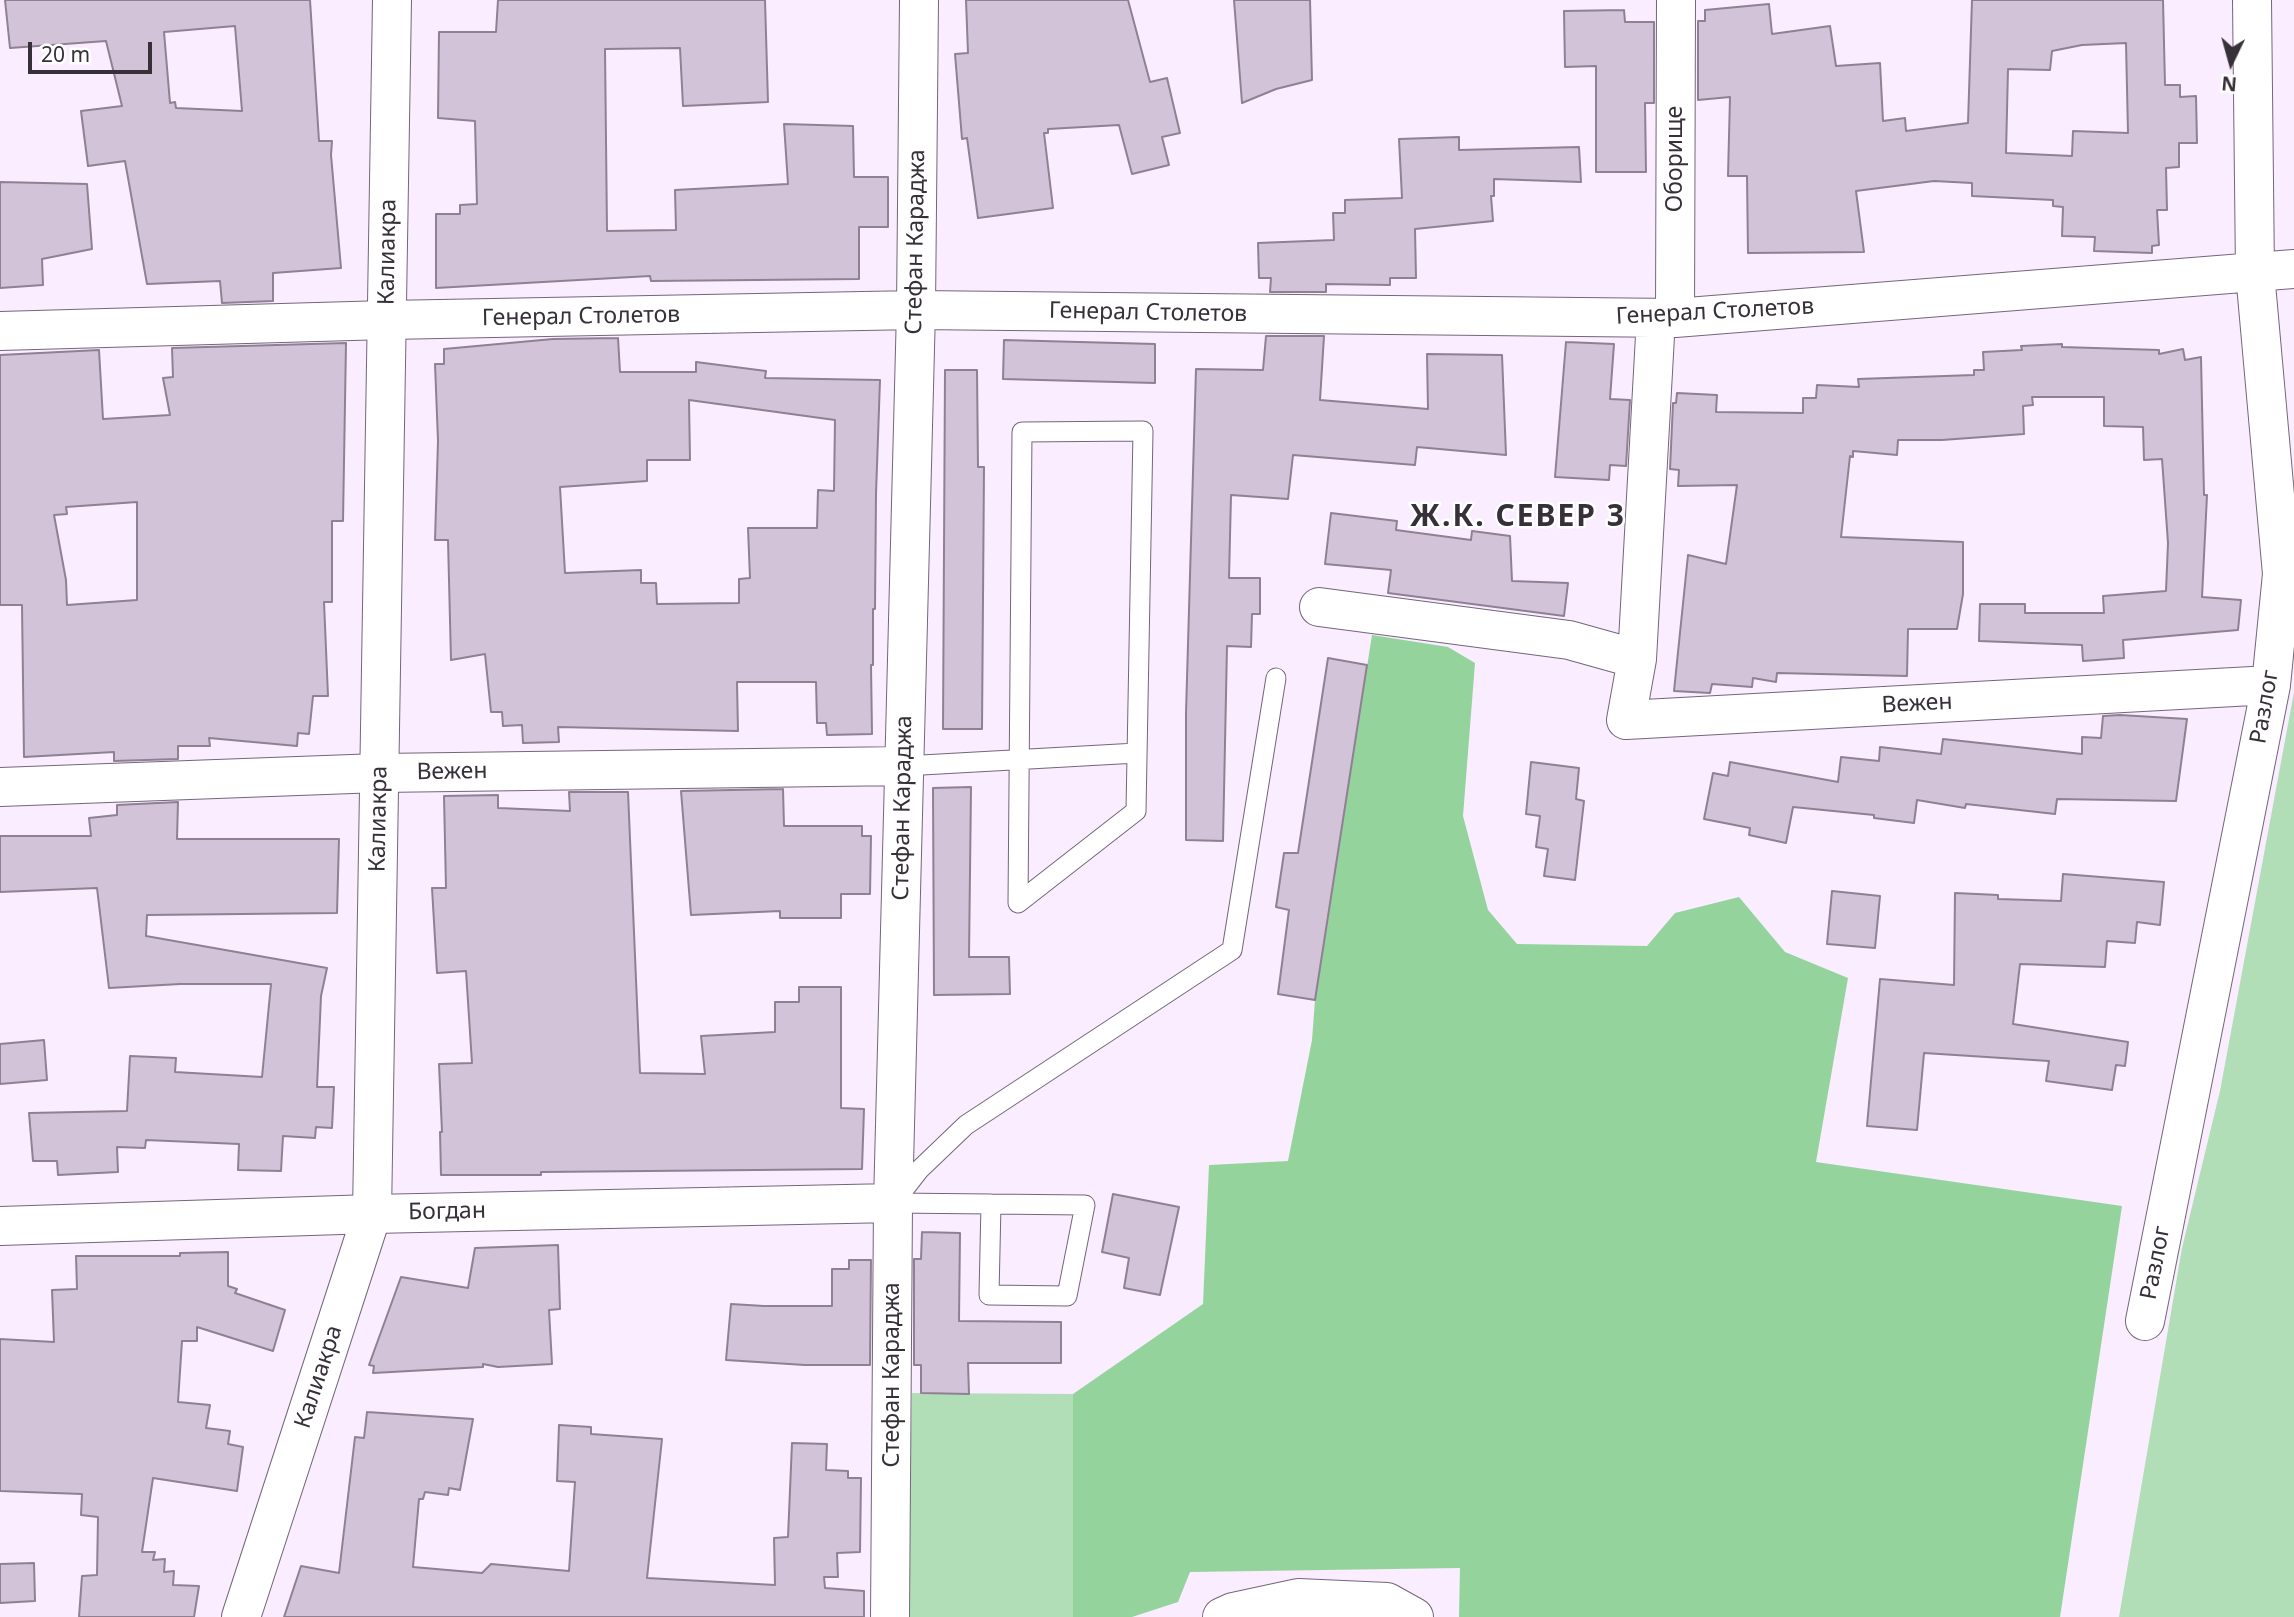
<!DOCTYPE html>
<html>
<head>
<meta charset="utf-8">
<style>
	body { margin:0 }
	#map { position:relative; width:2294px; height:1617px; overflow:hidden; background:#f9edff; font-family:"Noto Sans",sans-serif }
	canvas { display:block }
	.north { position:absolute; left:2196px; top:28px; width:70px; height:70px; -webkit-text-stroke:5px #fff; paint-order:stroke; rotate:185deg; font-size:19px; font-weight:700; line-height:28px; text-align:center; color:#363038 }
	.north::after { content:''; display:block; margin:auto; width:24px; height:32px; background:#363038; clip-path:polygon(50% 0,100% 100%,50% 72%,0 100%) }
	.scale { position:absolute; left:28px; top:42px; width:124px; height:32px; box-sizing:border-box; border:4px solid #363038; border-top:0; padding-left:9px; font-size:21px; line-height:24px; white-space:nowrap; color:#363038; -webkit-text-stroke:5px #fff; paint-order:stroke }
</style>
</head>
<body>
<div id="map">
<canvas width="2294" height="1617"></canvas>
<div class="north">N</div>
<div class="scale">20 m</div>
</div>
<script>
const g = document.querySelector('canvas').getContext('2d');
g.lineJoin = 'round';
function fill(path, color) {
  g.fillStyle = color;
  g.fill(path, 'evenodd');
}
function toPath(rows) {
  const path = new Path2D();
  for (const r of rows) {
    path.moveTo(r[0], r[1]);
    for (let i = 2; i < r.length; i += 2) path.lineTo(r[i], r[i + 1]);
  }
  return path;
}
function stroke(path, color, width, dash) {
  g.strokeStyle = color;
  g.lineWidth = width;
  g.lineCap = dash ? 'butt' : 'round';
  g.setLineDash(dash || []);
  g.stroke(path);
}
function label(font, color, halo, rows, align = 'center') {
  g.font = font + ' "Noto Sans",sans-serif';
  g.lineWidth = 5;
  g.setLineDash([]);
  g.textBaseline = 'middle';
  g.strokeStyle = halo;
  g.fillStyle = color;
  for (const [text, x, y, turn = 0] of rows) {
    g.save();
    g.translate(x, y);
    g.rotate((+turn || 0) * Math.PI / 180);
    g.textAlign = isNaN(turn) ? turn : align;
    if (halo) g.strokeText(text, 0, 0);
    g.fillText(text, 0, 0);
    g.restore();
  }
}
const green = toPath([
	[2294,692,2294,1617,2119,1617,2182,1248,2220,1091],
	[912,1393,1073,1394,1073,1617,907,1617]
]);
const forest = toPath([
	[1372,635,1448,647,1475,663,1463,816,1488,910,1517,944,1647,946,1675,913,1739,897,1785,952,1848,978,1816,1162,2122,1206,2060,1617,1459,1617,1460,1568,1190,1572,1178,1602,1132,1617,1073,1617,1073,1394,1203,1304,1209,1165,1288,1161,1312,1040,1315,1000]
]);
const building = toPath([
	[5,0,310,0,319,141,332,141,331,155,341,268,273,273,273,301,222,303,220,281,147,284,125,161,88,166,81,111,122,106,106,41,10,48,5,0],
	[235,26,242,111,176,108,175,102,170,103,164,32,235,26],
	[498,0,765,0,768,102,683,106,680,48,605,49,607,231,676,230,675,190,788,184,784,124,853,126,854,177,888,177,888,227,859,227,859,279,651,281,650,276,436,288,436,214,460,214,460,205,477,204,475,121,438,118,439,32,496,32,498,0],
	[966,0,1128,0,1150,82,1167,78,1180,133,1162,137,1169,165,1132,174,1119,125,1048,129,1048,133,1044,133,1053,208,978,218,967,138,962,139,955,54,968,53,966,0],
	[1234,0,1310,0,1312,80,1276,89,1242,103,1234,0],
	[1972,0,2163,0,2165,85,2180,85,2180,97,2196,96,2197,143,2179,143,2179,167,2166,168,2167,210,2157,210,2159,245,2152,246,2152,253,2094,251,2095,237,2062,236,2063,207,2053,206,2053,200,1972,196,1972,183,1934,181,1856,191,1864,252,1748,253,1747,176,1728,176,1730,97,1698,100,1698,21,1705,21,1705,10,1769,4,1772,34,1830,26,1836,66,1880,63,1883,121,1905,118,1906,131,1968,123,1972,0],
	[2126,43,2128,133,2073,131,2072,156,2006,153,2008,69,2050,70,2052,51,2082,45,2126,43],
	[1624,10,1625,22,1654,22,1654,103,1645,103,1646,172,1596,172,1596,66,1565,67,1564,11,1624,10],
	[1459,137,1459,150,1579,147,1581,182,1494,179,1494,196,1491,196,1493,221,1415,229,1416,278,1390,278,1390,285,1326,284,1326,292,1270,292,1271,278,1259,278,1258,243,1334,240,1333,213,1345,213,1345,200,1402,198,1399,139,1459,137],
	[0,182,87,184,92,249,42,259,43,285,0,288,0,182],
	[1266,336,1324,336,1320,400,1428,409,1427,354,1502,355,1506,455,1417,447,1415,465,1293,455,1288,499,1231,495,1229,578,1260,578,1260,614,1252,614,1251,647,1227,646,1223,841,1186,840,1186,713,1196,369,1263,370,1266,336],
	[618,338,620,372,696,372,696,362,766,371,765,378,880,380,876,494,875,609,873,609,873,665,871,665,872,734,827,735,826,723,817,723,816,682,737,682,738,731,558,727,559,742,523,743,522,725,503,726,502,712,491,712,485,654,451,660,448,540,435,540,438,441,435,364,444,364,444,349,553,339,618,338],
	[689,400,835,420,834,491,818,490,817,528,748,528,750,578,739,579,739,603,657,604,656,583,641,583,641,570,565,573,560,487,647,481,647,460,690,460,689,400],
	[1004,340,1155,344,1155,383,1003,379,1004,340],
	[1566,342,1614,344,1610,399,1630,400,1626,466,1610,465,1609,480,1555,477,1566,342],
	[346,343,343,521,332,521,332,602,324,602,328,696,313,696,309,734,298,733,297,746,209,738,210,746,178,746,178,759,114,761,114,752,24,757,22,605,0,605,0,355,99,350,103,419,170,415,163,378,173,377,172,348,346,343],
	[137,502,137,600,67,605,66,580,54,515,67,514,66,507,137,502],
	[2062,344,2062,347,2159,350,2159,354,2183,349,2185,360,2201,357,2204,495,2207,495,2202,597,2241,600,2238,630,2123,640,2124,658,2083,661,2082,645,1979,641,1980,604,2025,604,2025,613,2104,613,2103,596,2166,591,2168,543,2162,459,2144,460,2143,427,2104,426,2104,397,2032,397,2033,405,2023,406,2024,434,1942,440,1898,440,1897,455,1853,451,1853,457,1850,456,1841,537,1963,542,1963,594,1957,629,1908,629,1907,676,1777,673,1776,682,1753,678,1752,687,1712,684,1710,693,1674,691,1688,555,1726,564,1737,485,1678,486,1679,470,1670,469,1673,403,1676,403,1677,393,1717,395,1716,412,1803,413,1803,398,1816,398,1817,385,1859,387,1858,379,1974,375,1974,370,1984,370,1983,352,2022,350,2021,346,2062,344],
	[945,370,977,370,978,467,984,467,982,729,943,729,945,370],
	[1331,513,1397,521,1396,530,1471,540,1472,531,1510,536,1512,581,1568,583,1564,616,1388,593,1391,570,1325,564,1331,513],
	[1328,658,1367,665,1315,1000,1278,994,1289,910,1276,907,1284,853,1298,853,1328,658],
	[2120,715,2187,719,2176,801,2057,799,2055,814,1966,804,1965,808,1917,800,1914,823,1874,818,1874,815,1793,807,1786,843,1749,835,1750,828,1704,819,1713,773,1728,776,1730,762,1838,782,1841,757,1879,761,1880,747,1941,754,1943,739,2082,754,2082,737,2101,738,2103,716,2120,715],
	[1531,762,1579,768,1576,799,1584,801,1575,880,1544,876,1548,849,1536,847,1540,816,1526,814,1531,762],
	[971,787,969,957,1009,957,1010,994,934,995,933,788,971,787],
	[783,789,784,826,862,826,862,836,871,836,870,894,841,894,841,918,780,918,780,911,691,915,681,791,783,789],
	[569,792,628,792,640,1073,705,1074,701,1036,775,1032,775,1002,799,1002,799,987,841,987,841,1108,864,1109,862,1169,541,1172,541,1175,441,1175,440,1132,442,1132,439,1064,472,1063,466,971,437,973,432,888,446,888,444,796,498,795,498,808,570,811,569,792],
	[178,802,177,839,339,839,337,913,147,915,146,936,327,968,321,996,317,1087,334,1087,332,1128,316,1127,315,1138,283,1136,281,1171,238,1170,239,1144,146,1140,145,1148,117,1147,118,1172,58,1175,57,1161,33,1161,29,1113,127,1111,130,1056,176,1058,175,1072,262,1077,271,984,180,984,109,988,97,888,0,892,0,836,91,836,89,818,117,815,117,805,178,802],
	[2063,874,2164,882,2160,925,2137,922,2135,943,2107,941,2105,967,2020,964,2013,1024,2128,1042,2125,1066,2116,1065,2112,1090,2046,1081,2049,1061,1924,1053,1917,1130,1867,1126,1880,979,1954,985,1955,893,1998,895,1998,899,2061,901,2063,874],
	[1832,891,1880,896,1875,948,1827,944,1832,891],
	[44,1040,47,1080,0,1084,0,1044,44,1040],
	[1113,1194,1179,1207,1160,1295,1124,1288,1129,1258,1102,1252,1113,1194],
	[922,1232,960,1233,959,1321,1061,1322,1061,1363,968,1363,969,1394,921,1393,921,1365,914,1365,914,1259,921,1259,922,1232],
	[558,1245,560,1309,549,1310,552,1364,498,1367,483,1364,483,1367,373,1373,374,1366,369,1365,401,1277,468,1288,475,1248,558,1245],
	[228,1252,228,1286,237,1289,235,1293,285,1310,273,1351,197,1327,197,1341,182,1341,178,1402,210,1405,206,1428,230,1431,228,1444,243,1447,237,1491,153,1478,142,1552,155,1552,153,1560,165,1559,164,1572,174,1571,173,1585,199,1586,194,1617,79,1617,82,1576,97,1575,98,1517,81,1515,82,1494,0,1491,0,1339,54,1342,52,1290,77,1289,76,1256,180,1256,180,1253,228,1252],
	[849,1260,871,1260,870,1365,805,1365,726,1360,731,1304,764,1306,832,1306,832,1269,849,1269,849,1260],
	[367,1412,473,1419,460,1490,449,1488,448,1495,425,1492,423,1499,419,1499,413,1567,482,1573,491,1564,569,1571,575,1482,557,1481,559,1425,591,1427,591,1434,662,1439,647,1578,775,1585,774,1538,788,1537,792,1443,827,1444,826,1470,848,1471,848,1478,861,1478,860,1552,837,1553,838,1577,824,1577,825,1588,864,1591,864,1617,284,1617,301,1566,339,1573,355,1437,364,1438,367,1412],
	[34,1563,35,1601,0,1603,0,1564,34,1563]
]);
const service = toPath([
	[1143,431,1136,811,1018,903,1022,432,1143,431],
	[904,766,1137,753],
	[898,1197,919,1170,966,1125,1232,950,1276,678],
	[893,1203,991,1204,1085,1205,1067,1296,989,1295,991,1204]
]);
const minor = toPath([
	[1656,318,1637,659,1626,720,2271,685],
	[1675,318,1676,0],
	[0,331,387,320,916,310,1675,318,2294,269],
	[1319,607,1569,640,1637,659],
	[0,787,379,773,904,766],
	[0,1226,372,1214,893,1203],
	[2145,1321,2271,685,2282,574,2255,273,2252,0],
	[890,1617,893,1203,916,310,919,0],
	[1222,1617,1233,1612,1298,1598,1387,1602,1414,1617]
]);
const tertiary = toPath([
	[241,1617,372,1214,392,0]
]);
const streetNames = [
	["Оборище",1675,159,-90],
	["Стефан Караджа",916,242,-89],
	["Калиакра",388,252,-89],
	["Генерал Столетов",1715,312,-3],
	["Генерал Столетов",1148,313,1],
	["Генерал Столетов",581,317,-1],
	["Вежен",1917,704,-3],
	["Разлог",2265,707,-80],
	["Вежен",452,772,-1],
	["Стефан Караджа",903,808,-89],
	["Калиакра",379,819,-89],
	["Богдан",447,1212,-1],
	["Разлог",2156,1263,-79],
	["Стефан Караджа",892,1375,-90],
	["Калиакра",319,1377,-72]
];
const districtNames = [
	["Ж.К. СЕВЕР 3",1518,517]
];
fill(green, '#b1deb6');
fill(forest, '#94d49c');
fill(building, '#d3c3d8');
stroke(building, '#8f8094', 2);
stroke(service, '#736679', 21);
stroke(minor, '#736679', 40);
stroke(tertiary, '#736679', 40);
stroke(service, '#fff', 19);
stroke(minor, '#fff', 38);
stroke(tertiary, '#fff', 38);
label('23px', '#363038', '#fff', streetNames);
g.letterSpacing = '2px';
label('bold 30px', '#363038', '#fff', districtNames);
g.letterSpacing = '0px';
</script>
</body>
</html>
